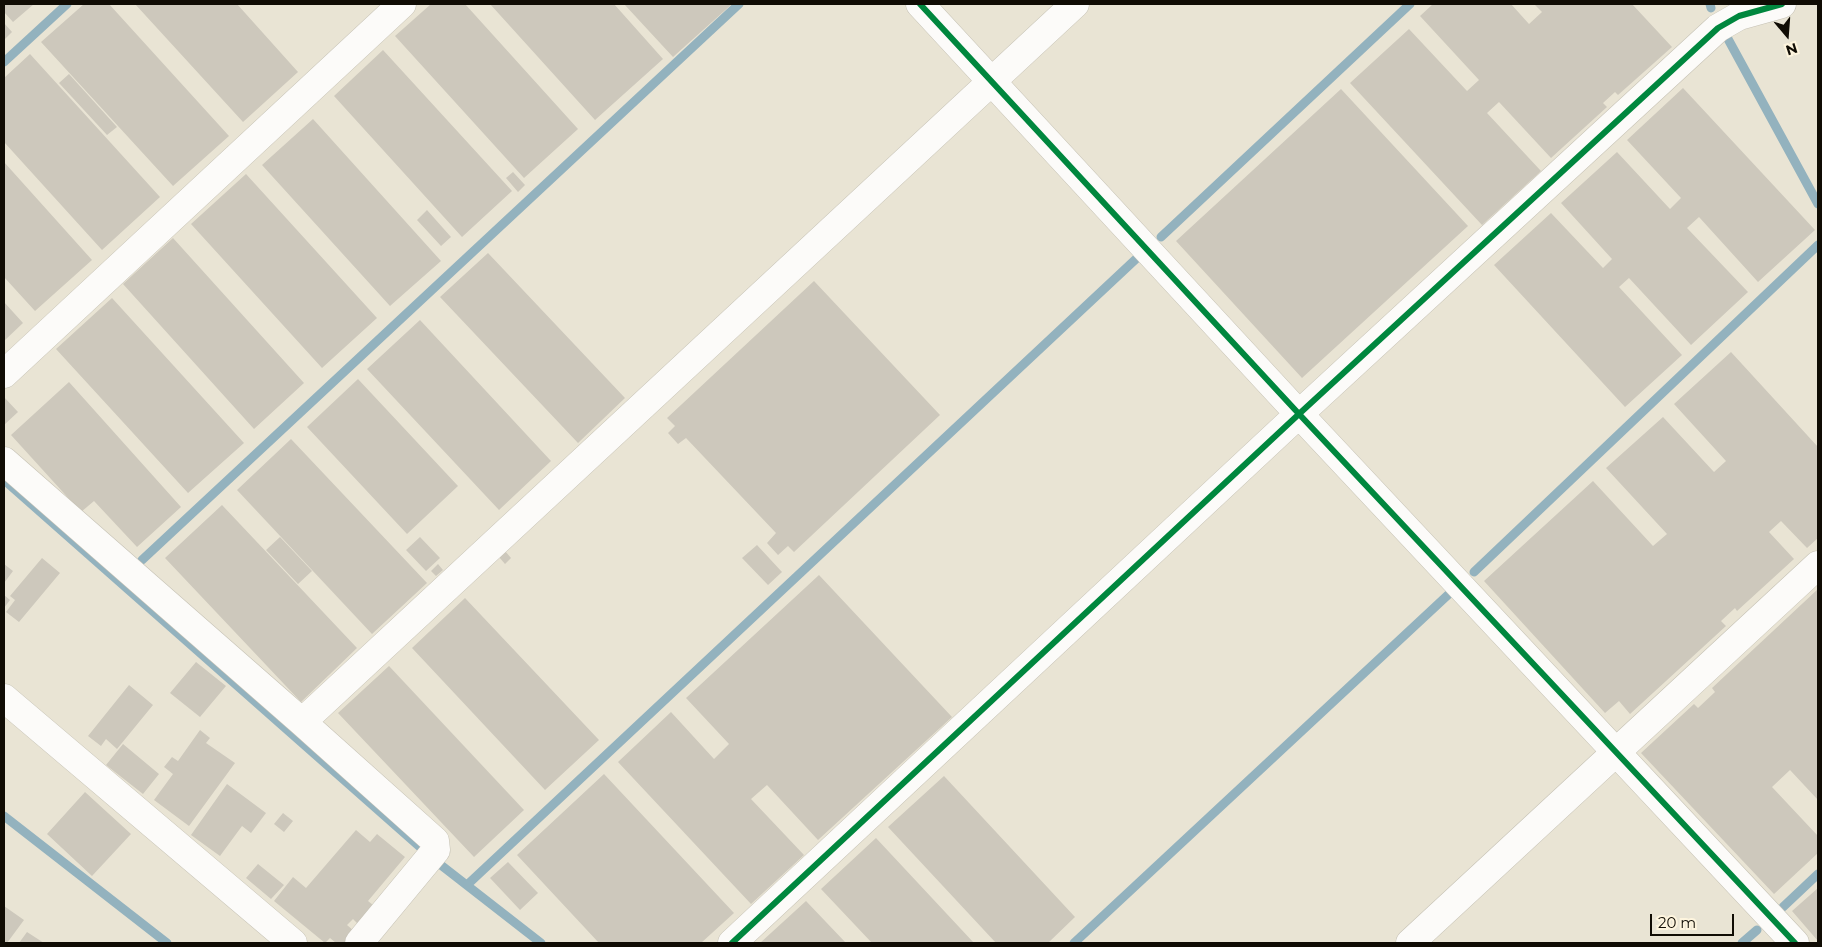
<!DOCTYPE html>
<html>
<head>
<meta charset="utf-8">
<style>
	body { margin:0 }
	#map { position:relative; width:1822px; height:947px; overflow:hidden; background:#e9e4d4; font-family:Montserrat,sans-serif }
	canvas { display:block }
	.frame { position:absolute; inset:0; border:5px solid #100c04; pointer-events:none }
	.north { position:absolute; left:1762px; top:10px; width:50px; height:50px; -webkit-text-stroke:4px #fef5de; paint-order:stroke; rotate:162deg; font-size:14px; font-weight:700; line-height:20px; text-align:center; color:#100c04 }
	.north::after { content:''; display:block; margin:auto; width:18px; height:22px; background:#100c04; clip-path:polygon(50% 0,100% 100%,50% 72%,0 100%) }
	.scale { position:absolute; left:1650px; top:914px; width:84px; height:22px; box-sizing:border-box; border:2px solid #100c04; border-top:0; padding-left:6px; font-size:15px; line-height:18px; white-space:nowrap; color:#100c04; -webkit-text-stroke:4px #fef5de; paint-order:stroke }
</style>
</head>
<body>
<div id="map">
<canvas width="1822" height="947"></canvas>
<div class="frame"></div>
<div class="north">N</div>
<div class="scale">20 m</div>
</div>
<script>
const g = document.querySelector('canvas').getContext('2d');
g.lineJoin = 'round';
function toPath(rows) {
  const path = new Path2D();
  for (const r of rows) {
    path.moveTo(r[0], r[1]);
    for (let i = 2; i < r.length; i += 2) path.lineTo(r[i], r[i + 1]);
  }
  return path;
}
function stroke(path, color, width, dash) {
  g.strokeStyle = color;
  g.lineWidth = width;
  g.lineCap = dash ? 'butt' : 'round';
  g.setLineDash(dash || []);
  g.stroke(path);
}
function fill(path, color) {
  g.fillStyle = color;
  g.fill(path, 'evenodd');
}
const stream = toPath([
	[1710,4,1711,8],
	[1728,39,1818,204],
	[4,62,67,4],
	[1161,237,1410,4],
	[4,480,421,848],
	[142,560,739,4],
	[1474,572,1818,245],
	[4,816,167,943],
	[437,862,541,943],
	[467,885,1137,258],
	[1783,907,1818,874],
	[1074,943,1450,593],
	[1742,943,1757,930]
]);
const building = toPath([
	[4,4,34,4,13,22,4,12],
	[84,4,109,4,229,136,173,186,41,42],
	[135,4,237,4,298,72,243,122],
	[431,4,465,4,578,129,524,178,395,36],
	[490,4,614,4,663,59,595,120],
	[624,4,732,4,673,57],
	[1433,4,1511,4,1529,24,1542,12,1534,4,1632,4,1672,47,1618,95,1615,92,1603,103,1607,107,1551,158,1499,102,1487,113,1541,171,1482,225,1350,83,1409,29,1467,91,1479,80,1420,16],
	[4,23,12,32,4,40],
	[383,50,512,191,462,237,334,96],
	[30,54,160,197,102,250,4,142,4,78],
	[69,74,117,127,107,135,59,83],
	[1683,88,1815,230,1758,282,1699,217,1687,228,1748,292,1691,345,1629,278,1619,287,1682,355,1625,407,1494,265,1551,213,1603,268,1612,259,1561,203,1617,152,1670,209,1681,198,1627,140],
	[1341,89,1468,226,1302,378,1176,241],
	[313,119,441,261,390,306,262,165],
	[4,162,92,260,35,311,4,277],
	[513,172,525,185,518,192,506,178],
	[246,174,377,318,322,368,191,224],
	[427,210,451,237,441,246,417,220],
	[173,238,304,383,254,429,123,284],
	[488,253,625,398,578,443,440,297],
	[814,281,940,415,794,552,788,546,778,555,767,543,776,533,686,438,678,444,668,433,675,426,667,418],
	[112,298,244,443,188,493,56,349],
	[4,302,23,323,4,341],
	[420,320,551,461,499,510,367,369],
	[1731,352,1818,447,1818,538,1807,548,1781,521,1769,532,1794,559,1737,611,1735,608,1721,621,1726,626,1630,714,1619,701,1605,713,1484,581,1593,481,1653,546,1667,534,1606,468,1663,417,1714,472,1726,461,1674,404],
	[358,379,458,486,407,534,307,427],
	[69,382,181,507,137,547,94,501,81,512,11,435],
	[4,397,18,412,4,425],
	[291,439,427,583,372,634,237,490],
	[222,505,357,648,301,702,165,558],
	[280,537,312,571,298,584,266,550],
	[420,537,440,558,426,571,406,550],
	[757,545,782,572,768,585,742,558],
	[505,551,511,558,505,564,499,557],
	[42,558,60,573,19,622,6,612,15,600,10,596],
	[4,564,13,571,4,583],
	[438,564,443,570,436,576,431,571],
	[819,575,952,717,818,840,767,785,751,799,804,855,751,904,618,762,671,712,714,759,729,744,686,698],
	[1818,589,1818,800,1790,770,1772,787,1818,836,1818,853,1774,894,1641,753,1694,704,1698,708,1715,692,1712,688],
	[4,595,10,600,4,608],
	[465,598,599,740,545,790,412,648],
	[196,662,226,686,200,717,170,693],
	[389,666,524,810,474,857,338,713],
	[129,685,153,705,117,749,106,739,101,746,88,736],
	[200,730,210,738,206,743,235,763,189,826,154,800,173,774,164,767,172,757,178,761],
	[123,744,159,774,143,794,106,765],
	[604,774,734,913,701,943,599,943,517,855],
	[944,776,1075,917,1048,943,996,943,888,827],
	[227,784,266,813,251,833,242,826,220,856,191,835],
	[85,792,131,834,92,876,47,834],
	[283,813,293,821,284,832,274,824],
	[356,830,370,842,377,834,405,857,368,901,373,905,358,924,353,919,347,925,354,931,344,943,336,943,330,938,325,943,274,901,293,877,306,888],
	[876,838,974,943,872,943,821,889],
	[508,862,538,893,520,910,490,878],
	[258,864,284,885,271,899,246,878],
	[1818,888,1818,941,1792,911],
	[806,901,846,943,760,943],
	[4,906,24,920,7,943,4,943],
	[27,932,44,943,19,943]
]);
const minor = toPath([
	[920,4,1299,414,1795,943],
	[4,374,402,4],
	[4,461,302,722,435,841,436,850,359,943],
	[4,698,293,943],
	[302,722,1075,4],
	[732,943,1299,414,1718,28,1739,16,1782,4],
	[1410,943,1818,565]
]);
const cycleway = toPath([
	[920,4,1299,414,1795,943],
	[732,943,1299,414,1718,28,1739,16,1782,4]
]);
stroke(stream, '#93b2be', 9);
fill(building, '#cdc8bc');
stroke(minor, '#c5c1b4', 29);
stroke(minor, '#fcfbf9', 28);
stroke(cycleway, '#00873e', 6);
</script>
</body>
</html>
